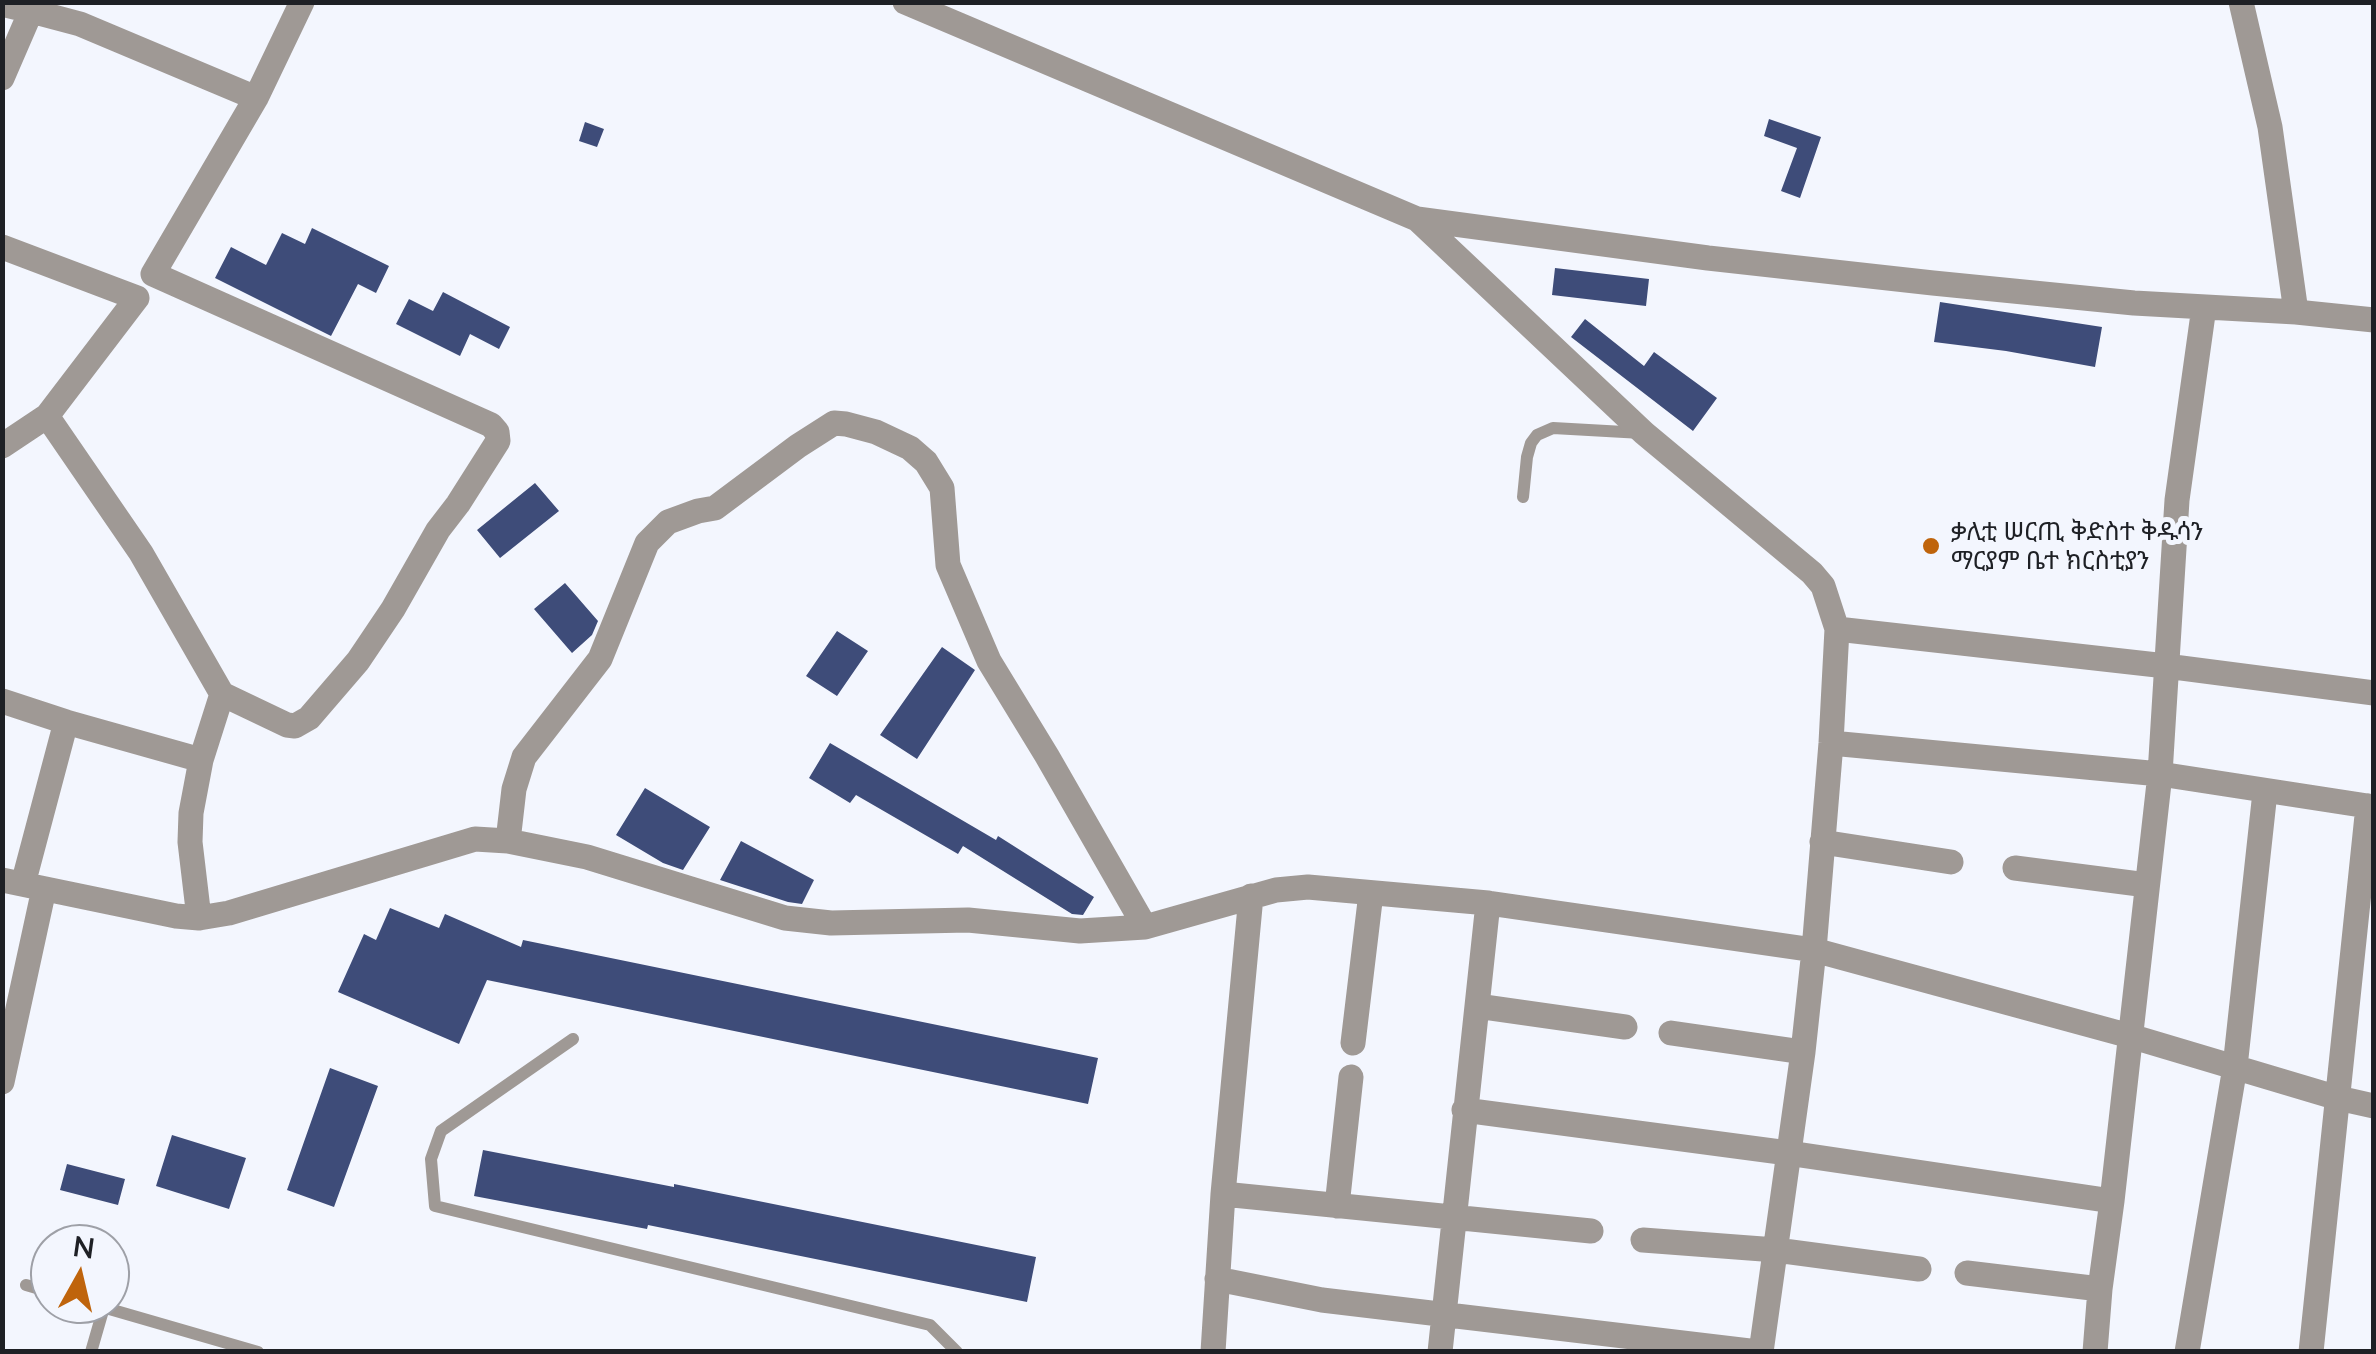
<!DOCTYPE html>
<html>
<head>
<meta charset="utf-8">
<style>
	body { margin:0 }
	#map { position:relative; width:2376px; height:1354px; overflow:hidden; background:#f3f6fe; font-family:Lato,sans-serif }
	canvas { display:block }
	.frame { position:absolute; inset:0; border:5px solid #1e2025; pointer-events:none }
	.north { position:absolute; left:30px; top:1224px; width:100px; height:100px; box-sizing:border-box; background:#f3f6fe; border:2px solid #9ea0a7; border-radius:50%; rotate:8deg; font-size:28px; font-weight:700; line-height:40px; text-align:center; color:#1e2025 }
	.north::after { content:''; display:block; margin:auto; width:35px; height:45px; background:#bf640c; clip-path:polygon(50% 0,100% 100%,50% 72%,0 100%) }
</style>
</head>
<body>
<div id="map">
<canvas width="2376" height="1354"></canvas>
<div class="frame"></div>
<div class="north">N</div>
</div>
<script>
const g = document.querySelector('canvas').getContext('2d');
g.lineJoin = 'round';
function fill(path, color) {
  g.fillStyle = color;
  g.fill(path, 'evenodd');
}
function toPath(rows) {
  const path = new Path2D();
  for (const r of rows) {
    path.moveTo(r[0], r[1]);
    for (let i = 2; i < r.length; i += 2) path.lineTo(r[i], r[i + 1]);
  }
  return path;
}
function stroke(path, color, width, dash) {
  g.strokeStyle = color;
  g.lineWidth = width;
  g.lineCap = dash ? 'butt' : 'round';
  g.setLineDash(dash || []);
  g.stroke(path);
}
function label(font, color, halo, rows, align = 'center') {
  g.font = font + ' Lato,"Noto Sans Ethiopic",sans-serif';
  g.lineWidth = 10;
  g.setLineDash([]);
  g.textBaseline = 'middle';
  g.strokeStyle = halo;
  g.fillStyle = color;
  for (const [text, x, y, turn = 0] of rows) {
    g.save();
    g.translate(x, y);
    g.rotate((+turn || 0) * Math.PI / 180);
    g.textAlign = isNaN(turn) ? turn : align;
    if (halo) g.strokeText(text, 0, 0);
    g.fillText(text, 0, 0);
    g.restore();
  }
}
const building = toPath([
	[1769,119,1821,137,1800,198,1781,191,1797,148,1764,136],
	[585,122,604,129,597,147,579,141],
	[312,228,389,266,376,293,358,284,331,336,215,278,231,247,266,265,282,233,305,244],
	[1555,268,1649,279,1646,306,1552,295],
	[443,292,510,327,499,349,470,334,460,356,396,324,409,299,433,311],
	[1940,302,2102,327,2095,367,2006,351,1934,342],
	[1585,319,1644,366,1654,352,1717,398,1693,431,1571,337],
	[535,483,559,511,500,558,477,530],
	[565,583,598,621,592,635,572,653,534,609],
	[837,631,868,651,837,696,806,676],
	[942,647,975,670,917,759,880,735],
	[830,743,996,840,998,836,1094,897,1083,915,1072,914,963,846,958,854,856,795,850,803,809,778],
	[645,788,710,827,683,870,663,863,616,835],
	[741,841,814,880,802,904,788,902,720,880],
	[390,908,439,928,445,914,521,947,523,940,1098,1058,1088,1104,487,980,459,1044,338,992,364,934,376,940],
	[330,1068,378,1086,334,1207,287,1190],
	[172,1135,246,1158,229,1209,156,1186],
	[483,1150,674,1187,674,1184,1036,1257,1027,1302,648,1225,647,1229,474,1196],
	[67,1164,125,1179,118,1205,60,1190]
]);
const lane = toPath([
	[1523,497,1527,457,1531,443,1537,435,1553,428,1642,433],
	[573,1039,441,1131,431,1159,435,1206,930,1325,957,1352],
	[26,1285,50,1292],
	[92,1304,258,1352],
	[91,1352,104,1307]
]);
const street = toPath([
	[905,2,1417,219,1708,258,1933,283,2134,303,2296,312,2374,320],
	[2241,2,2270,127,2296,312],
	[2,4,31,11,2,78],
	[31,11,80,24,256,98],
	[1417,219,1644,433,1812,573,1823,586,1837,629,1831,743,1814,950,1803,1052,1761,1352],
	[2,247,137,298,47,416,2,446],
	[47,416,141,553,222,694,201,760,191,813,190,842,199,918],
	[1837,629,2166,666,2374,693],
	[222,694,287,725,295,726,309,718,358,661,393,609,438,530,458,504,498,441,497,432,491,425,153,274,256,98,302,2],
	[2,701,66,722,23,884],
	[66,722,201,760],
	[1831,743,2160,774,2374,807],
	[508,841,514,789,524,757,600,659,647,543,668,522,698,511,715,508,798,446,834,423,846,424,876,432,910,448,926,462,942,488,948,565,989,661,1047,756,1145,927],
	[1822,842,1951,862],
	[2015,868,2147,885],
	[2,880,176,916,199,918,229,913,475,839,508,841,587,857,785,918,831,923,968,920,1080,931,1145,927,1276,890,1308,887,1488,903,1814,950,2130,1036,2338,1098,2374,1106],
	[1477,1006,1625,1027],
	[1671,1033,1803,1052],
	[1353,1043,1371,893],
	[2,1082,44,889],
	[1464,1110,1788,1153,2112,1201],
	[1223,1194,1591,1231],
	[1337,1206,1351,1077],
	[1643,1240,1776,1250,1919,1269],
	[1967,1273,2100,1289],
	[1217,1279,1322,1300,1758,1352],
	[1213,1352,1223,1194,1251,896],
	[1440,1352,1488,903],
	[2095,1352,2100,1289,2112,1201,2160,774,2177,500,2204,307],
	[2187,1352,2235,1067,2265,792],
	[2311,1352,2368,806]
]);
const markers = [
	[1931,546,10,"#bf640c"]
];
const poiNames = [
	["ቃሊቲ ሠርጢ ቅድስተ ቅዱሳን",1951,532],
	["ማርያም ቤተ ክርስቲያን",1951,561]
];
fill(building, '#3e4c79');
stroke(lane, '#9f9995', 12);
stroke(street, '#9f9995', 25);
for (const [x, y, r, color] of markers) {
  const dot = new Path2D();
  dot.arc(x, y, r, 0, 2 * Math.PI);
  g.fillStyle = color;
  g.fill(dot);
  stroke(dot, '#f3f6fe', 4);
}
label('25px', '#1e2025', '#f3f6fe', poiNames, 'left');
</script>
</body>
</html>
